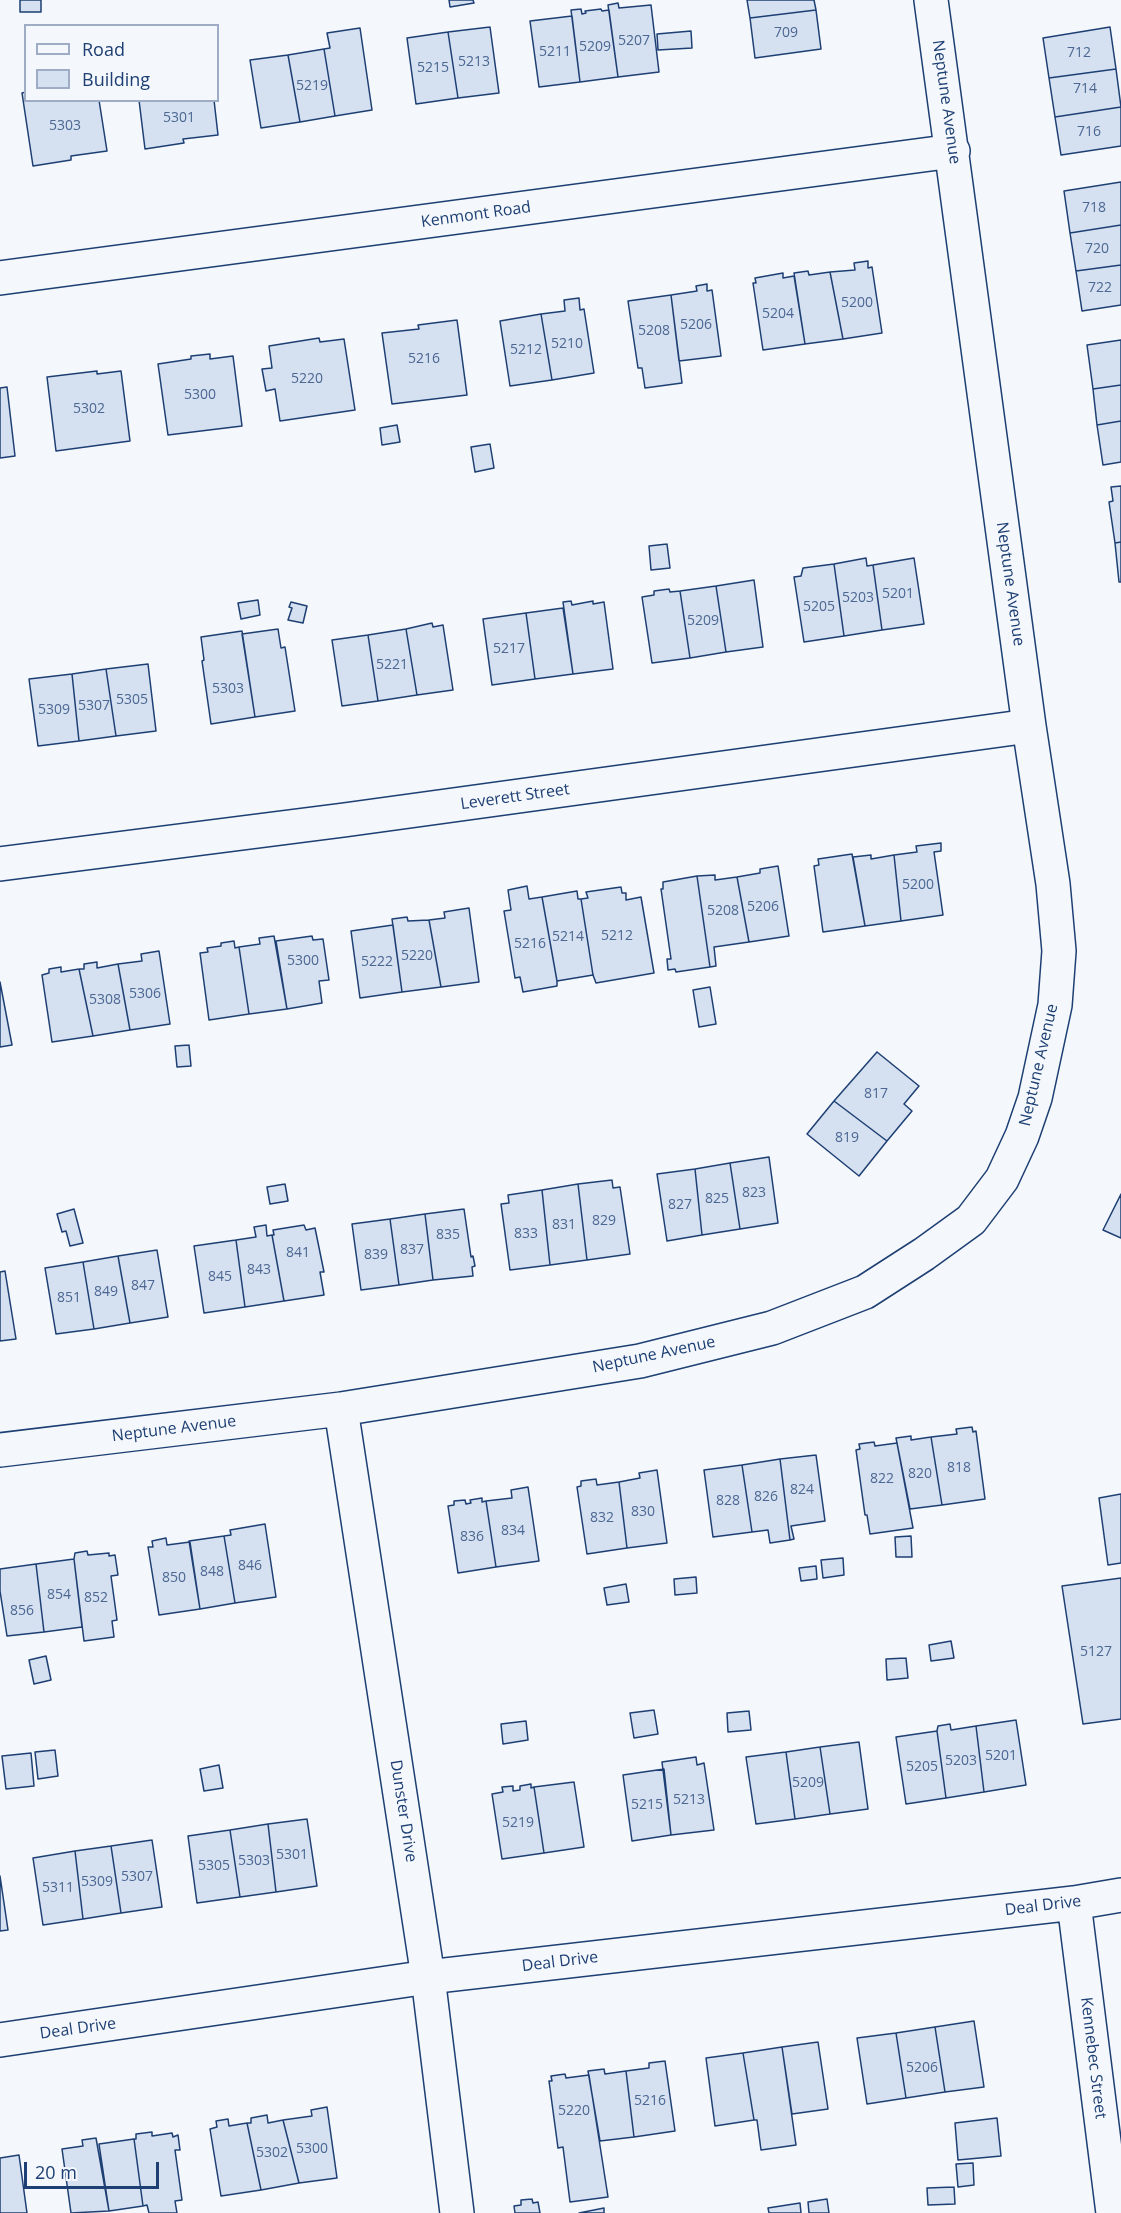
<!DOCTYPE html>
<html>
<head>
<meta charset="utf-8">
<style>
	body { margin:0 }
	#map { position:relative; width:1121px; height:2213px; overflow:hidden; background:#f4f7fb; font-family:"Open Sans",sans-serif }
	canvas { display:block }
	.legend { position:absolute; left:24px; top:24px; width:195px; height:78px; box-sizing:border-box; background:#f4f7fb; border:2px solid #9eadc5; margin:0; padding:8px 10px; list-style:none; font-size:18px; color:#1d3f73 }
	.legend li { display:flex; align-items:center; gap:12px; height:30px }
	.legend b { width:30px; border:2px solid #9eadc5 }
	.scale { position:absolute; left:24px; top:2162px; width:135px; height:27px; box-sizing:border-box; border:3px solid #1d3f73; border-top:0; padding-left:8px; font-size:18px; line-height:21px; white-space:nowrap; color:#1d3f73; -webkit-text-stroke:4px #f4f7fb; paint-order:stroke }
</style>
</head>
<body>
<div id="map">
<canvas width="1121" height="2213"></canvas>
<ul class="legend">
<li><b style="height:8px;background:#f4f7fb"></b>Road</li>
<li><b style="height:16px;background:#d5e0f0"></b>Building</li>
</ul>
<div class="scale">20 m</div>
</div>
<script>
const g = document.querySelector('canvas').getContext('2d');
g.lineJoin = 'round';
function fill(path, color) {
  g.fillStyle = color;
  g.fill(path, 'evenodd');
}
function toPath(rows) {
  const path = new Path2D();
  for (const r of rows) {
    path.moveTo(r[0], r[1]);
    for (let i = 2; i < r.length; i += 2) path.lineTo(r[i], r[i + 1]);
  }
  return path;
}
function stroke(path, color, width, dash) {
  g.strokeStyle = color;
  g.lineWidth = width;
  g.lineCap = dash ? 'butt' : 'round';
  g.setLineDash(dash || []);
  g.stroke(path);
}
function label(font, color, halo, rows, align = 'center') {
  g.font = font + ' "Open Sans",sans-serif';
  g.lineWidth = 4.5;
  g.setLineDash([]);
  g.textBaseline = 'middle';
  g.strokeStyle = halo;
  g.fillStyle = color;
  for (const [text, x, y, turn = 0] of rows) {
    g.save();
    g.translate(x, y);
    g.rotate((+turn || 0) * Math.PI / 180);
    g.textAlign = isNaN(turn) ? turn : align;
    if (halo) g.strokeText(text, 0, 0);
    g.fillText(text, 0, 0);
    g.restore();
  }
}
const building = toPath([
	[20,0,41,0,41,12,20,12,20,0],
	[449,0,473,0,474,3,450,7,449,0],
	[814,0,816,10,750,18,747,0,814,0],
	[618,3,619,8,651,5,659,72,618,77,608,5,618,3],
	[581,9,582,14,586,13,585,11,601,9,602,11,609,10,618,77,580,82,571,10,581,9],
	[816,10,821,49,755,58,750,18,816,10],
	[572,16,580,82,539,87,530,21,572,16],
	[490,27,499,93,458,98,448,32,490,27],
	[1110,27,1116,69,1049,78,1043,38,1110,27],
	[360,28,372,110,335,116,324,49,330,48,327,33,360,28],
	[691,31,692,48,658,50,657,34,691,31],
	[448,32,458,98,416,104,407,38,448,32],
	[324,49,335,116,300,122,288,55,324,49],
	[288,55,300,122,261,128,250,60,288,55],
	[1116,69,1121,107,1055,117,1049,78,1116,69],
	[26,92,26,100,99,100,107,151,71,156,71,160,33,166,22,93,26,92],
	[139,100,214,100,218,135,183,139,184,143,145,149,139,100],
	[1121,107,1121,146,1061,155,1055,117,1121,107],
	[1121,182,1121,225,1070,233,1064,191,1121,182],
	[1121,225,1121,265,1076,271,1070,233,1121,225],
	[868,261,868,268,872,267,882,333,843,339,830,272,855,270,854,263,868,261],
	[1121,265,1121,305,1082,311,1076,271,1121,265],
	[808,271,809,275,830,272,843,339,805,344,794,273,808,271],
	[783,273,783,278,794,276,805,344,763,350,753,283,756,283,755,278,783,273],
	[707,284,707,291,712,290,721,356,679,361,671,295,697,291,696,286,707,284],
	[671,295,682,383,645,388,642,368,638,368,628,301,671,295],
	[579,298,580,310,584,309,594,373,552,380,541,314,565,311,564,300,579,298],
	[541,314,552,380,510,386,500,321,541,314],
	[457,320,467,395,392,404,382,333,419,329,418,325,457,320],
	[319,338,320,342,344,339,355,410,280,421,275,389,266,391,262,369,272,368,269,346,319,338],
	[1121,340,1121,385,1093,389,1087,345,1121,340],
	[210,354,210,359,233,356,242,426,168,435,158,364,191,359,191,356,210,354],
	[97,371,97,374,121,371,130,441,56,451,47,377,97,371],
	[1121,385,1121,421,1097,425,1093,389,1121,385],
	[7,387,15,456,0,458,0,388,7,387],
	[1121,421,1121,462,1103,465,1097,425,1121,421],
	[397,425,400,442,382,445,380,428,397,425],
	[490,444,494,468,475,472,471,447,490,444],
	[1121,486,1121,542,1115,543,1109,502,1113,501,1111,487,1121,486],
	[1121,542,1121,582,1119,582,1115,543,1121,542],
	[667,544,670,568,651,570,649,546,667,544],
	[866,558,867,566,873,565,882,630,844,636,834,564,866,558],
	[914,558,924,624,882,630,873,565,914,558],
	[834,564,844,636,804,642,794,577,801,576,803,568,834,564],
	[754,580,763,647,726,652,716,586,754,580],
	[716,586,726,652,690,658,680,591,716,586],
	[669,589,670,592,680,591,690,658,652,663,642,597,654,595,654,591,669,589],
	[258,600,260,615,241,619,238,603,258,600],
	[571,601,572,605,593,601,593,604,604,602,613,669,573,674,563,602,571,601],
	[291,602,307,606,303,623,288,620,292,608,289,607,291,602],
	[563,608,573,674,535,679,526,613,563,608],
	[526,613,535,679,492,685,483,619,526,613],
	[432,623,433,627,443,625,453,690,417,695,406,629,432,623],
	[278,629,281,648,285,647,295,711,255,717,242,634,278,629],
	[406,629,417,695,378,701,368,635,406,629],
	[242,631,255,717,211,724,202,661,204,660,201,637,242,631],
	[368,635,378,701,342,706,332,640,368,635],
	[148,664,156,731,116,736,106,669,148,664],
	[106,669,116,736,79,741,72,674,106,669],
	[72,674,79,741,38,746,29,679,72,674],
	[941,843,941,851,934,852,943,915,901,921,894,855,917,852,916,846,941,843],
	[852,854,865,926,823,932,814,866,819,865,818,859,852,854],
	[871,855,871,859,894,855,901,921,865,926,853,857,871,855],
	[778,866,789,936,749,942,737,877,760,873,760,869,778,866],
	[715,875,715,880,737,877,749,942,714,947,716,966,710,967,697,876,715,875],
	[697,876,710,967,676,972,675,969,668,970,667,959,671,959,661,889,663,889,663,882,697,876],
	[527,886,529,899,542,897,557,981,557,986,523,992,520,977,515,978,504,911,511,910,508,890,527,886],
	[621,887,622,893,626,893,626,900,641,897,654,973,596,983,593,975,581,899,588,898,586,892,621,887],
	[577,891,578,899,581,899,593,975,557,981,542,897,577,891],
	[469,908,479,982,441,987,429,920,445,918,444,912,469,908],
	[407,917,408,921,429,920,441,987,402,992,392,919,407,917],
	[393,925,402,992,360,998,351,931,393,925],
	[274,936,287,1009,249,1014,239,947,260,944,259,938,274,936],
	[312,936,313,940,323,939,329,980,319,981,322,1003,287,1009,276,941,312,936],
	[234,941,235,948,239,947,249,1014,209,1020,200,953,208,952,207,948,221,946,221,943,234,941],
	[159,951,170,1024,130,1030,118,964,142,961,141,954,159,951],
	[97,962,97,968,118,964,130,1030,93,1036,79,969,84,969,84,964,97,962],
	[61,967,61,972,79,969,93,1036,52,1042,42,975,49,973,49,969,61,967],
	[0,982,12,1045,0,1047,0,982],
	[710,987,716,1024,699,1027,693,990,710,987],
	[189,1045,191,1066,177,1067,175,1046,189,1045],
	[877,1052,919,1086,904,1104,912,1111,887,1141,834,1101,877,1052],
	[834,1101,887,1141,859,1176,807,1134,834,1101],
	[769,1157,778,1223,740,1229,730,1163,769,1157],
	[730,1163,740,1229,702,1235,695,1169,730,1163],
	[695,1169,702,1235,667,1241,657,1174,695,1169],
	[612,1180,613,1188,620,1187,630,1254,587,1260,578,1184,612,1180],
	[285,1184,288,1201,270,1204,267,1187,285,1184],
	[578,1184,587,1260,550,1265,542,1190,578,1184],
	[542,1190,550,1265,510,1270,501,1204,509,1203,508,1195,542,1190],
	[1121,1194,1121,1238,1103,1230,1121,1194],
	[74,1209,83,1243,70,1246,66,1231,62,1232,57,1214,74,1209],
	[464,1209,471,1257,473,1256,475,1266,472,1267,473,1276,433,1280,425,1214,464,1209],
	[425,1214,433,1280,399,1285,390,1219,425,1214],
	[390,1219,399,1285,361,1290,352,1224,390,1219],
	[266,1225,267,1236,272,1235,284,1301,245,1307,236,1240,256,1237,254,1227,266,1225],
	[304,1225,306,1230,315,1228,324,1272,320,1272,324,1295,284,1301,272,1235,274,1235,273,1230,304,1225],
	[236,1240,245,1307,204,1313,194,1246,236,1240],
	[157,1250,168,1317,130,1323,118,1256,157,1250],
	[118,1256,130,1323,94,1329,83,1262,118,1256],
	[83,1262,94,1329,56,1334,45,1268,83,1262],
	[5,1271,16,1339,0,1341,0,1272,5,1271],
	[972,1427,973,1432,976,1431,985,1499,942,1505,931,1437,957,1434,956,1429,972,1427],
	[911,1436,911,1440,931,1437,942,1505,910,1509,896,1438,911,1436],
	[874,1442,875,1446,897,1443,913,1528,870,1534,867,1515,865,1515,856,1450,860,1449,859,1444,874,1442],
	[816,1455,825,1521,791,1526,794,1539,790,1540,780,1459,816,1455],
	[780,1459,790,1540,770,1543,768,1530,752,1532,742,1465,780,1459],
	[742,1465,752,1532,713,1537,704,1470,742,1465],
	[657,1470,667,1543,627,1548,619,1482,640,1478,639,1473,657,1470],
	[596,1479,597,1485,619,1482,627,1548,587,1554,577,1487,581,1486,581,1481,596,1479],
	[528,1487,539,1561,496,1567,486,1501,512,1498,511,1490,528,1487],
	[1121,1494,1121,1563,1108,1565,1099,1498,1121,1494],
	[482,1498,482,1502,486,1501,496,1567,458,1573,448,1506,454,1505,454,1501,465,1500,466,1504,471,1503,470,1500,482,1498],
	[265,1524,276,1597,235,1603,224,1536,231,1535,230,1530,265,1524],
	[224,1536,235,1603,200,1609,189,1541,224,1536],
	[911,1536,912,1557,896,1557,895,1537,911,1536],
	[166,1538,167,1545,190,1542,200,1609,159,1615,148,1547,153,1547,152,1541,166,1538],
	[87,1551,88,1555,109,1553,109,1556,115,1555,118,1575,111,1576,117,1620,112,1621,114,1637,84,1641,74,1559,75,1553,87,1551],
	[843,1558,844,1575,823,1578,821,1560,843,1558],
	[74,1559,82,1627,44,1632,36,1564,74,1559],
	[36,1564,44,1632,7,1636,0,1591,0,1569,36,1564],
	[816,1566,817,1579,801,1581,799,1568,816,1566],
	[696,1577,697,1593,675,1595,674,1579,696,1577],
	[1121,1578,1121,1719,1083,1724,1062,1586,1121,1578],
	[626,1584,629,1602,607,1605,604,1588,626,1584],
	[951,1641,954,1658,931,1661,929,1645,951,1641],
	[46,1656,51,1680,34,1684,29,1660,46,1656],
	[906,1658,908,1678,887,1680,886,1659,906,1658],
	[654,1710,658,1734,634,1738,630,1713,654,1710],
	[749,1711,751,1730,728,1732,727,1713,749,1711],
	[1016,1720,1026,1785,984,1792,976,1726,1016,1720],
	[526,1721,528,1740,503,1744,501,1724,526,1721],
	[950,1724,951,1730,976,1726,984,1792,946,1798,937,1731,938,1726,950,1724],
	[937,1731,946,1798,906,1804,896,1737,937,1731],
	[859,1742,868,1809,830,1814,820,1747,859,1742],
	[820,1747,830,1814,795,1819,786,1752,820,1747],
	[55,1750,58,1776,38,1779,35,1752,55,1750],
	[786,1752,795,1819,756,1824,746,1757,786,1752],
	[31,1753,34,1786,6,1789,2,1756,31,1753],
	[696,1757,697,1765,704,1763,714,1830,671,1835,662,1762,696,1757],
	[219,1765,223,1788,204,1791,200,1769,219,1765],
	[664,1769,671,1835,632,1841,623,1775,664,1769],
	[574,1782,584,1847,544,1853,534,1787,574,1782],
	[531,1784,531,1788,534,1787,544,1853,502,1859,492,1794,503,1792,502,1787,513,1786,513,1791,520,1790,520,1786,531,1784],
	[307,1819,317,1886,276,1892,268,1824,307,1819],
	[268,1824,276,1892,240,1897,230,1830,268,1824],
	[230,1830,240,1897,197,1903,188,1836,230,1830],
	[152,1840,162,1907,121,1913,111,1846,152,1840],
	[111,1846,121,1913,83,1919,75,1851,111,1846],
	[75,1851,83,1919,43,1925,33,1858,75,1851],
	[0,1876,8,1930,0,1931,0,1876],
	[974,2021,984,2087,945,2092,935,2027,974,2021],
	[935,2027,945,2092,906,2098,896,2033,935,2027],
	[896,2033,906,2098,867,2104,857,2038,896,2033],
	[818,2042,828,2109,792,2114,782,2047,818,2042],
	[782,2047,796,2145,761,2150,757,2120,754,2120,743,2053,782,2047],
	[743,2053,754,2120,715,2126,706,2058,743,2053],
	[665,2061,675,2131,634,2137,626,2071,649,2068,649,2063,665,2061],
	[604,2069,605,2074,626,2071,634,2137,600,2141,588,2071,604,2069],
	[565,2074,566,2078,589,2075,608,2197,570,2202,563,2147,558,2148,549,2081,552,2081,551,2076,565,2074],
	[327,2107,337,2178,299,2183,283,2120,312,2116,311,2110,327,2107],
	[267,2115,268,2123,283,2120,299,2183,261,2190,247,2123,251,2123,251,2118,267,2115],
	[997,2118,1001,2156,958,2160,955,2123,997,2118],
	[228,2119,229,2126,247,2123,261,2190,221,2196,210,2129,217,2127,216,2121,228,2119],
	[152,2132,152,2136,172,2133,173,2137,178,2135,180,2150,175,2150,182,2200,175,2201,177,2213,149,2213,147,2205,143,2206,134,2139,136,2139,136,2134,152,2132],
	[96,2138,109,2211,71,2213,62,2149,83,2146,82,2140,96,2138],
	[134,2139,143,2206,109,2211,99,2144,134,2139],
	[19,2155,27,2213,0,2213,0,2158,19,2155],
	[973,2163,974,2185,958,2187,956,2164,973,2163],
	[954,2187,955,2204,928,2205,927,2188,954,2187],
	[532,2199,533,2203,538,2202,540,2213,515,2213,514,2206,521,2205,521,2200,532,2199],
	[827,2199,829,2213,809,2213,808,2202,827,2199],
	[800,2203,801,2213,769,2213,768,2208,800,2203],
	[604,2208,604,2213,579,2213,604,2208]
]);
const minor = toPath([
	[0,278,953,151],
	[0,864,344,820,1029,726],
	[341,1409,428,1977,457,2213],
	[0,1450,341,1409,640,1361,772,1328,865,1292,924,1254,971,1220,1002,1179,1022,1136,1035,1098,1055,1005,1059,951,1053,884,1029,726,931,0]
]);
const tertiary = toPath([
	[1074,1903,1113,2213],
	[0,2040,428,1977,1074,1903,1121,1895]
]);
const numberNames = [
	["709",786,33],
	["5207",634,41],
	["5209",595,47],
	["5211",555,52],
	["712",1079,53],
	["5213",474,62],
	["5215",433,68],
	["5219",312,86],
	["714",1085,89],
	["5301",179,118],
	["5303",65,126],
	["716",1089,132],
	["718",1094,208],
	["720",1097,249],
	["722",1100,288],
	["5200",857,303],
	["5204",778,314],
	["5206",696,325],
	["5208",654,331],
	["5210",567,344],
	["5212",526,350],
	["5216",424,359],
	["5220",307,379],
	["5300",200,395],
	["5302",89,409],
	["5201",898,594],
	["5203",858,598],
	["5205",819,607],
	["5209",703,621],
	["5217",509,649],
	["5221",392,665],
	["5303",228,689],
	["5305",132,700],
	["5307",94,706],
	["5309",54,710],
	["5200",918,885],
	["5206",763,907],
	["5208",723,911],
	["5212",617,936],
	["5214",568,937],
	["5216",530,944],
	["5220",417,956],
	["5300",303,961],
	["5222",377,962],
	["5306",145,994],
	["5308",105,1000],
	["817",876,1094],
	["819",847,1138],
	["823",754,1193],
	["825",717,1199],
	["827",680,1205],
	["829",604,1221],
	["831",564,1225],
	["833",526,1234],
	["835",448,1235],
	["837",412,1250],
	["841",298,1253],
	["839",376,1255],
	["843",259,1270],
	["845",220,1277],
	["847",143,1286],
	["849",106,1292],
	["851",69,1298],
	["818",959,1468],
	["820",920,1474],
	["822",882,1479],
	["824",802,1490],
	["826",766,1497],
	["828",728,1501],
	["830",643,1512],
	["832",602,1518],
	["834",513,1531],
	["836",472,1537],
	["846",250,1566],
	["848",212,1572],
	["850",174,1578],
	["854",59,1595],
	["852",96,1598],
	["856",22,1611],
	["5127",1096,1652],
	["5201",1001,1756],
	["5203",961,1761],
	["5205",922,1767],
	["5209",808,1783],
	["5213",689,1800],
	["5215",647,1805],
	["5219",518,1823],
	["5301",292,1855],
	["5303",254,1861],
	["5305",214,1866],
	["5307",137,1877],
	["5309",97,1882],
	["5311",58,1888],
	["5206",922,2068],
	["5216",650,2101],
	["5220",574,2111],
	["5300",312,2149],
	["5302",272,2153]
];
const streetNames = [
	["Neptune Avenue",946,102,82],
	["Kenmont Road",476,215,-8],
	["Neptune Avenue",1010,584,82],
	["Leverett Street",515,797,-8],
	["Neptune Avenue",1039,1065,-77],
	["Neptune Avenue",654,1355,-12],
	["Neptune Avenue",174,1429,-7],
	["Dunster Drive",403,1811,81],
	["Deal Drive",1043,1906,-7],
	["Deal Drive",560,1962,-7],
	["Deal Drive",78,2029,-8],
	["Kennebec Street",1093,2058,83]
];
fill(building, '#d5e0f0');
stroke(building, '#1d3f73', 1.5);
stroke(minor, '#1d3f73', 36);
stroke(tertiary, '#1d3f73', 36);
stroke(minor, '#f4f7fb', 33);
stroke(tertiary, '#f4f7fb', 33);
label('14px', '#4b6792', null, numberNames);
label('16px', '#1d3f73', '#f4f7fb', streetNames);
</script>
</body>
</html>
